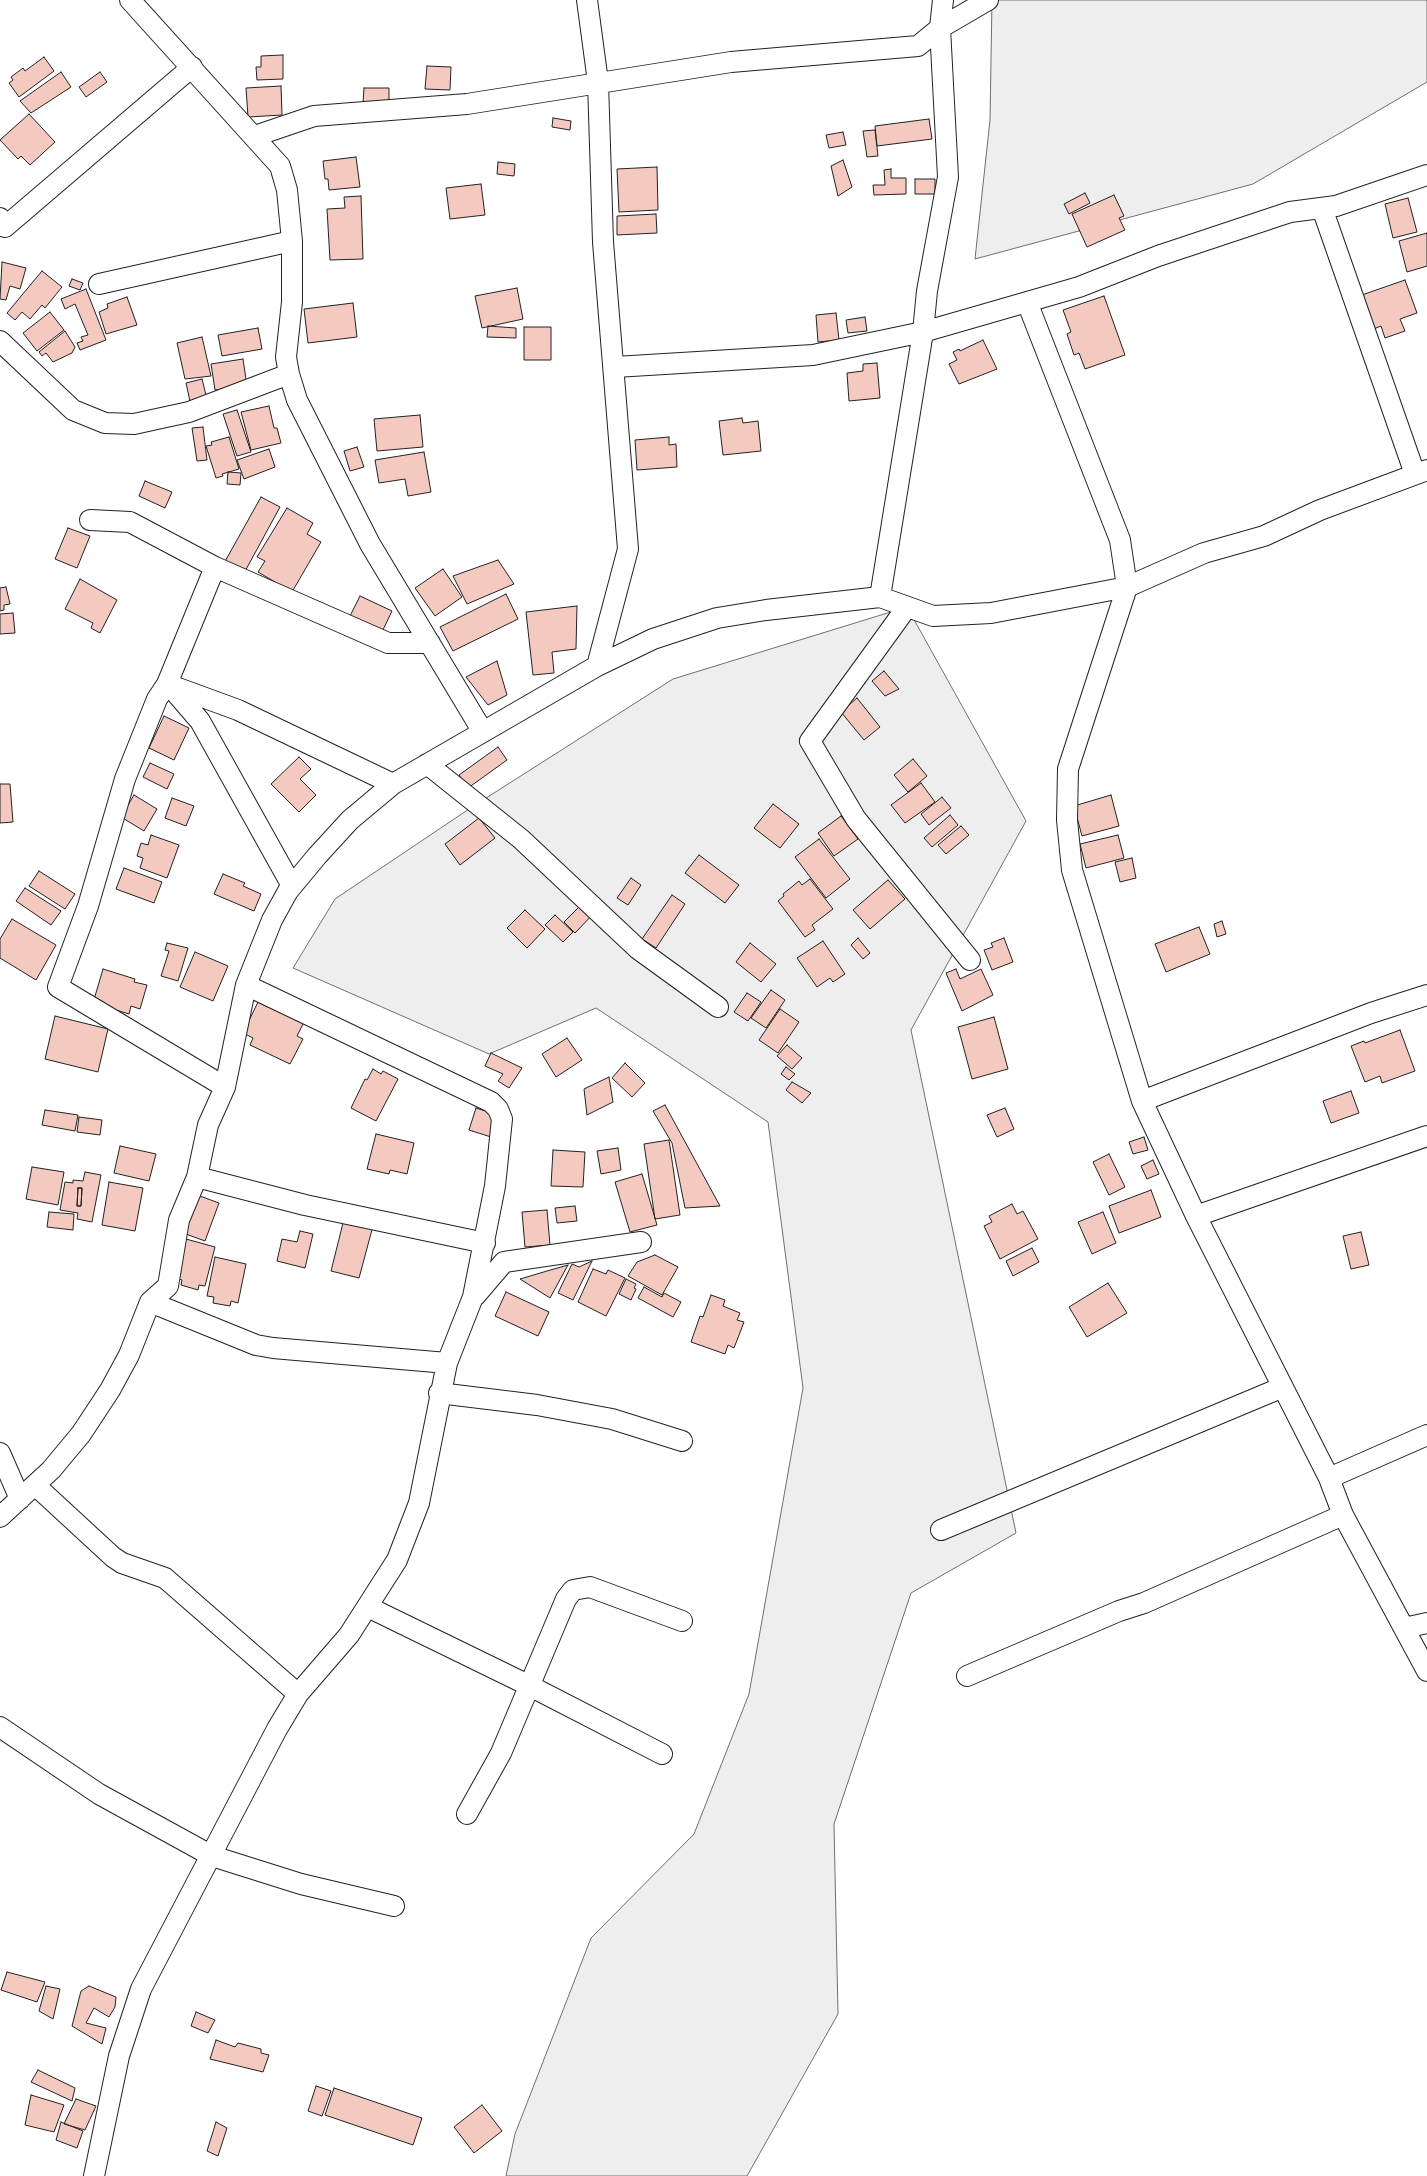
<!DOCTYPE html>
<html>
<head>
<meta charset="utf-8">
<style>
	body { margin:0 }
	canvas { display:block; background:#fff }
</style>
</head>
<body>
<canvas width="1427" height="2176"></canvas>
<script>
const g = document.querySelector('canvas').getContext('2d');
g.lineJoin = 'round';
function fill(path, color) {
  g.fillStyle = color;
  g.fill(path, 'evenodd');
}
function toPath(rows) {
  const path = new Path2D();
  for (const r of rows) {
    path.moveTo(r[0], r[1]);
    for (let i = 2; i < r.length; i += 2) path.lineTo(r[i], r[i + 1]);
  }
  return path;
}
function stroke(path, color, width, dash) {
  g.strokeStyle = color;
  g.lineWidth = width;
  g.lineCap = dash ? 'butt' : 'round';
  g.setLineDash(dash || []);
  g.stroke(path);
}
const green = toPath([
	[992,0,1427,0,1427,82,1253,184,975,259,990,120,992,0],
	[907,607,1026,821,911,1030,1016,1533,911,1593,834,1824,838,2014,747,2176,506,2176,515,2134,591,1938,694,1834,749,1694,803,1388,768,1122,596,1008,489,1054,293,968,335,899,472,807,673,679,907,607]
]);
const building = toPath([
	[283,55,283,79,257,80,256,67,261,67,261,56,283,55],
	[44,57,54,71,19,97,9,83,13,80,11,77,23,68,25,71,44,57],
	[427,66,451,67,450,90,425,89,427,66],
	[61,72,71,87,31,113,20,101,61,72],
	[100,72,107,82,86,97,79,87,100,72],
	[281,86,282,115,248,117,246,88,281,86],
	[364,88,389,88,389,103,363,103,364,88],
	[29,114,55,142,30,165,21,156,18,159,0,140,29,114],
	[553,118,571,121,570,130,552,127,553,118],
	[929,119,932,139,877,146,875,126,929,119],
	[875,130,878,156,867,157,863,131,875,130],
	[843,132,846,145,829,148,826,135,843,132],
	[356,157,360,187,329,190,328,179,325,179,323,161,356,157],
	[843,160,852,187,838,196,831,166,843,160],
	[498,162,515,164,514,176,497,174,498,162],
	[657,167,658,210,619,212,617,169,657,167],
	[891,169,891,178,906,178,906,194,874,195,873,185,885,185,884,170,891,169],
	[915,179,935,179,935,194,915,194,915,179],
	[481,184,485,215,450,219,446,188,481,184],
	[1085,193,1090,203,1069,214,1064,204,1085,193],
	[1114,195,1124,216,1119,218,1125,230,1087,247,1072,214,1114,195],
	[361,196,363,259,330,260,327,209,345,208,344,197,361,196],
	[1408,198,1417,232,1393,238,1385,204,1408,198],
	[656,214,657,233,617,235,617,216,656,214],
	[1427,233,1427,266,1407,272,1399,241,1427,233],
	[2,262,26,268,20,289,10,286,6,300,0,299,2,262],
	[42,271,62,287,45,308,42,305,30,319,22,312,15,320,7,313,42,271],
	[72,279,83,283,80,290,69,286,72,279],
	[1405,280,1417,313,1400,319,1405,331,1385,338,1381,326,1371,330,1359,296,1405,280],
	[517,288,523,319,482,328,475,296,517,288],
	[86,289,106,340,80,350,77,343,83,341,81,337,88,335,75,304,65,309,61,299,86,289],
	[1104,296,1125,355,1085,369,1079,353,1074,355,1067,334,1071,332,1063,310,1104,296],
	[127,297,137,325,106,334,99,312,108,308,107,304,127,297],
	[353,303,357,337,308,343,304,309,353,303],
	[50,312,64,330,37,351,23,333,50,312],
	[836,313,839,340,818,342,816,315,836,313],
	[865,317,867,331,848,333,846,320,865,317],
	[488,326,516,328,516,338,487,337,488,326],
	[524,327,551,327,551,360,524,360,524,327],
	[258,328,262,349,222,356,218,335,258,328],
	[65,331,75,347,72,353,53,362,46,353,42,356,39,352,65,331],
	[202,337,211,376,185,379,177,343,202,337],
	[983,340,997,369,959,384,949,364,957,360,953,352,959,349,960,351,983,340],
	[243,359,247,386,215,390,211,364,243,359],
	[877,363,880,398,849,401,847,373,863,371,863,364,877,363],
	[202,379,208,403,191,406,186,383,202,379],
	[269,406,274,428,277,428,281,443,251,450,241,412,269,406],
	[237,410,251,452,237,456,223,414,237,410],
	[420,415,423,447,377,451,374,419,420,415],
	[742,418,743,423,758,421,761,451,723,455,719,421,742,418],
	[203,427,207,460,197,461,192,428,203,427],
	[229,437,239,469,222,474,223,476,216,478,206,446,212,445,211,442,229,437],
	[669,437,669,445,676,444,677,467,637,470,635,440,669,437],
	[357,447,364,467,350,471,344,451,357,447],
	[269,449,275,467,244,479,237,460,269,449],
	[424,452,431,492,408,496,405,479,379,483,375,460,424,452],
	[228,472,241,473,240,485,227,484,228,472],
	[145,481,172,492,165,508,139,496,145,481],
	[261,497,280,507,243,575,223,565,261,497],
	[287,508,313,523,307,534,321,542,292,592,258,572,265,561,257,557,287,508],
	[68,528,90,536,77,568,55,559,68,528],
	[498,560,514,584,467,604,453,576,498,560],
	[443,569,462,597,435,616,415,588,443,569],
	[80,579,117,600,100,633,91,628,93,623,65,609,80,579],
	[6,587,10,604,4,605,4,610,0,611,0,588,6,587],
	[506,594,518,619,453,651,440,627,506,594],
	[360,596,392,611,381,634,349,618,360,596],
	[577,606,576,649,552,652,554,673,533,675,526,612,577,606],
	[13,613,15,633,0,634,0,614,13,613],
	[497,661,507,695,488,705,466,677,497,661],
	[884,671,899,689,885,696,872,681,884,671],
	[857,698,880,727,864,740,841,712,857,698],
	[164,716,189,728,174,760,149,748,164,716],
	[498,747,507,760,468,788,459,775,498,747],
	[299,757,311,769,300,779,316,795,299,812,271,784,299,757],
	[913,759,927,776,908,792,894,775,913,759],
	[150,763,174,774,167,789,143,777,150,763],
	[921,783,935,802,905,823,891,805,921,783],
	[0,784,10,784,13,822,0,823,0,784],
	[134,795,157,809,144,831,121,817,134,795],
	[1111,795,1119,826,1082,836,1074,806,1111,795],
	[942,797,951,808,929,825,921,814,942,797],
	[172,798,194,806,186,826,165,818,172,798],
	[773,804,799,824,780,848,754,828,773,804],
	[950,815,958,825,932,847,924,838,950,815],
	[841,816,858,839,834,856,818,833,841,816],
	[479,818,495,838,460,865,445,844,479,818],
	[961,826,969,835,946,854,938,845,961,826],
	[151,835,179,845,167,878,140,868,143,858,137,856,141,843,148,845,151,835],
	[1118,835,1124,858,1086,868,1080,844,1118,835],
	[819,839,850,879,826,898,795,857,819,839],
	[699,855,739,885,725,903,685,873,699,855],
	[1132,858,1136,878,1120,882,1115,862,1132,858],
	[124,868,162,882,154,903,116,889,124,868],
	[39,871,75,894,65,909,29,886,39,871],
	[223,874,245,883,243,886,261,894,254,911,214,894,223,874],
	[631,878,641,885,628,905,617,898,631,878],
	[810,879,833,909,812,925,815,930,805,937,778,901,784,896,783,894,799,881,802,885,810,879],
	[888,880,905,899,870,929,853,910,888,880],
	[25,888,61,911,51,925,16,901,25,888],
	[672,895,685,904,656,948,642,939,672,895],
	[585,901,596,911,575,933,564,922,585,901],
	[525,910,545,929,527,948,507,928,525,910],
	[555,915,573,932,563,942,545,925,555,915],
	[12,919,56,945,36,980,0,958,0,939,12,919],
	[1222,921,1226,934,1217,937,1214,924,1222,921],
	[1199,927,1210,954,1166,972,1155,944,1199,927],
	[858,938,870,953,863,959,851,945,858,938],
	[1004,938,1013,962,992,970,984,950,993,947,991,943,1004,938],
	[823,941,845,974,833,982,830,978,817,987,797,958,823,941],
	[167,943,188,948,178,981,161,976,169,951,165,950,167,943],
	[750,943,776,964,761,982,736,962,750,943],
	[195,952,228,966,213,1001,180,987,195,952],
	[103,969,135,979,134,982,147,985,140,1009,131,1006,129,1014,93,1003,103,969],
	[956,969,960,979,981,969,993,995,962,1011,946,973,956,969],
	[771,990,785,1000,766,1028,751,1018,771,990],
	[747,993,761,1002,748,1021,734,1012,747,993],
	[258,1002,268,1007,270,1003,305,1020,297,1036,303,1039,290,1064,250,1045,253,1038,243,1033,258,1002],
	[780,1009,799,1022,778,1053,759,1040,780,1009],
	[55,1016,108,1029,98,1072,45,1059,55,1016],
	[994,1017,1008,1069,972,1079,958,1027,994,1017],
	[1400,1030,1415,1071,1382,1083,1380,1076,1365,1082,1351,1046,1364,1041,1365,1043,1400,1030],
	[567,1038,582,1060,556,1077,542,1054,567,1038],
	[787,1045,802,1058,792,1069,777,1056,787,1045],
	[491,1053,522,1068,509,1088,498,1081,503,1074,485,1066,491,1053],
	[625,1063,645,1083,632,1097,612,1078,625,1063],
	[786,1067,795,1074,789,1080,781,1074,786,1067],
	[373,1069,381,1074,383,1071,398,1079,376,1121,351,1108,365,1079,367,1080,373,1069],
	[609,1077,613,1102,587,1115,584,1089,609,1077],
	[792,1082,811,1093,802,1103,786,1090,792,1082],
	[1351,1091,1359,1113,1331,1123,1323,1101,1351,1091],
	[665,1105,720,1206,685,1208,672,1143,653,1111,665,1105],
	[476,1108,498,1115,491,1137,469,1130,476,1108],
	[1005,1108,1014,1129,997,1137,987,1115,1005,1108],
	[45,1110,78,1115,75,1131,42,1125,45,1110],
	[79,1117,102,1120,100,1135,77,1132,79,1117],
	[376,1134,414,1143,407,1174,390,1170,389,1174,367,1169,376,1134],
	[1144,1137,1148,1150,1133,1154,1129,1142,1144,1137],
	[669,1140,680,1215,655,1219,644,1144,669,1140],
	[120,1146,156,1154,149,1181,114,1173,120,1146],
	[618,1148,621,1170,601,1174,597,1151,618,1148],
	[553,1150,585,1152,583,1187,551,1186,553,1150],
	[1109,1154,1125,1187,1109,1195,1093,1162,1109,1154],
	[1153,1160,1159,1174,1147,1179,1141,1166,1153,1160],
	[32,1167,64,1172,58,1205,26,1199,32,1167],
	[85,1172,101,1175,92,1222,77,1219,78,1213,60,1210,65,1182,73,1183,73,1180,83,1181,85,1172],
	[78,1188,82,1188,81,1206,77,1206,78,1188],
	[642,1174,657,1225,630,1232,615,1182,642,1174],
	[109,1182,143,1188,135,1231,102,1225,109,1182],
	[78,1188,82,1188,81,1206,77,1206,78,1188],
	[1151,1190,1161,1217,1119,1233,1109,1206,1151,1190],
	[197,1195,219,1203,205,1241,183,1233,197,1195],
	[1012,1204,1017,1214,1023,1211,1038,1239,1000,1259,984,1226,992,1222,989,1216,1012,1204],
	[575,1206,577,1221,557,1223,555,1208,575,1206],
	[547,1210,550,1245,525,1247,522,1212,547,1210],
	[49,1212,74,1214,73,1230,47,1227,49,1212],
	[1103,1212,1116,1243,1092,1254,1078,1222,1103,1212],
	[344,1219,373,1226,359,1278,331,1271,344,1219],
	[300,1231,313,1234,305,1268,277,1261,282,1239,297,1242,300,1231],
	[1361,1232,1369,1265,1351,1269,1343,1236,1361,1232],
	[186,1239,215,1247,205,1286,199,1285,198,1290,181,1285,182,1280,175,1278,186,1239],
	[1032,1248,1039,1262,1013,1276,1006,1261,1032,1248],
	[655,1255,678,1267,662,1295,628,1276,637,1262,655,1255],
	[215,1257,246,1264,238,1303,231,1301,230,1306,213,1303,214,1297,207,1296,215,1257],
	[592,1261,573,1300,558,1293,572,1264,579,1267,592,1261],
	[568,1265,550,1298,520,1279,547,1271,568,1265],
	[593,1269,606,1274,608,1270,625,1278,606,1316,578,1302,593,1269],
	[626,1279,636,1284,634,1288,636,1289,631,1300,619,1294,626,1279],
	[1108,1283,1127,1313,1087,1337,1069,1307,1108,1283],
	[644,1287,662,1297,664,1293,681,1302,673,1317,638,1298,644,1287],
	[506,1292,549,1312,538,1336,495,1316,506,1292],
	[711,1295,725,1300,723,1306,740,1313,737,1320,744,1322,734,1348,728,1345,725,1354,691,1342,700,1316,703,1317,711,1295],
	[7,1972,45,1982,37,2002,1,1990,7,1972],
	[46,1986,60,1989,53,2019,39,2011,46,1986],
	[89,1986,116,1997,115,2007,109,2017,94,2008,86,2023,106,2028,102,2044,72,2026,81,1991,89,1986],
	[196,2012,215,2020,208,2033,191,2026,196,2012],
	[216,2040,235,2047,238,2043,261,2049,261,2053,269,2055,263,2072,210,2059,216,2040],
	[38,2070,75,2088,72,2101,31,2082,38,2070],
	[316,2086,331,2091,322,2116,308,2111,316,2086],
	[334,2088,422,2118,413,2145,325,2115,334,2088],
	[31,2095,64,2105,54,2132,25,2125,31,2095],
	[76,2099,96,2106,85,2130,64,2124,76,2099],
	[482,2105,502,2131,474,2153,454,2127,482,2105],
	[61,2122,83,2131,77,2148,56,2140,61,2122],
	[216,2122,227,2128,218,2156,207,2151,216,2122]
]);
const minor = toPath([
	[130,0,280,166,287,190,292,241,292,302,286,357,289,374,297,400,370,544,483,732],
	[587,0,598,82,603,242,628,549,597,666],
	[255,136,314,116,467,104,731,62,918,46,940,28,988,0],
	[1322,208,1415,474],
	[0,218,5,227,192,67],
	[99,284,292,241],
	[1027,302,1120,540,1127,587,1068,769,1067,820,1072,870,1142,1101,1196,1216,1329,1478,1343,1515,1427,1671],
	[0,341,73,410,105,423,134,424,189,412,289,374],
	[615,367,813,355,923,332,1079,287,1158,256,1290,212,1336,206,1427,175],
	[90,520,130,522,215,567,388,643,430,643],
	[215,567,167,684,157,699,125,779,88,906,58,987,225,1087],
	[880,597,923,332,927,291,948,177,940,28,943,0],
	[907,607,810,741,856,819,970,960],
	[167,684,238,710,393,784],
	[169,685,200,721,292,886],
	[427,764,521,839,638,949,718,1007],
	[1142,1101,1371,1013,1427,995],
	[197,1177,305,1205,485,1243],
	[1196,1216,1427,1136],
	[475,1296,504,1262,641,1242],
	[150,1302,256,1345,273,1348,447,1363],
	[439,1393,537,1405,612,1419,682,1441],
	[0,1453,20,1499],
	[1329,1478,1427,1435],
	[35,1485,113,1557,122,1563,165,1578,298,1694],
	[0,1517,51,1470,81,1434,110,1390,129,1355,150,1302,168,1286,179,1220,197,1177,208,1125,225,1087,246,985,272,920,288,891,317,856,350,820,393,784,597,666,653,639,717,618,766,610,880,597,933,616,991,613,1127,587,1204,553,1264,536,1320,510,1427,470],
	[941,1530,1283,1387],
	[368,1607,530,1686,662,1754],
	[1404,1628,1427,1623],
	[967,1676,1119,1611,1144,1603,1343,1515],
	[0,1727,99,1794,212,1856,301,1884,394,1906],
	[467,1814,501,1753,566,1599,573,1590,590,1587,682,1621],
	[94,2176,119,2056,141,1989,277,1729,298,1694,349,1635,397,1560,419,1503,447,1363,473,1297,495,1186,502,1119,498,1109,491,1102,246,985]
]);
fill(green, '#eee');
stroke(green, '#6f6f6f', 1);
fill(building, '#f3c9c0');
stroke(building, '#222', 1);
stroke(minor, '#222', 22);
stroke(minor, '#fff', 20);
</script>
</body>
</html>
